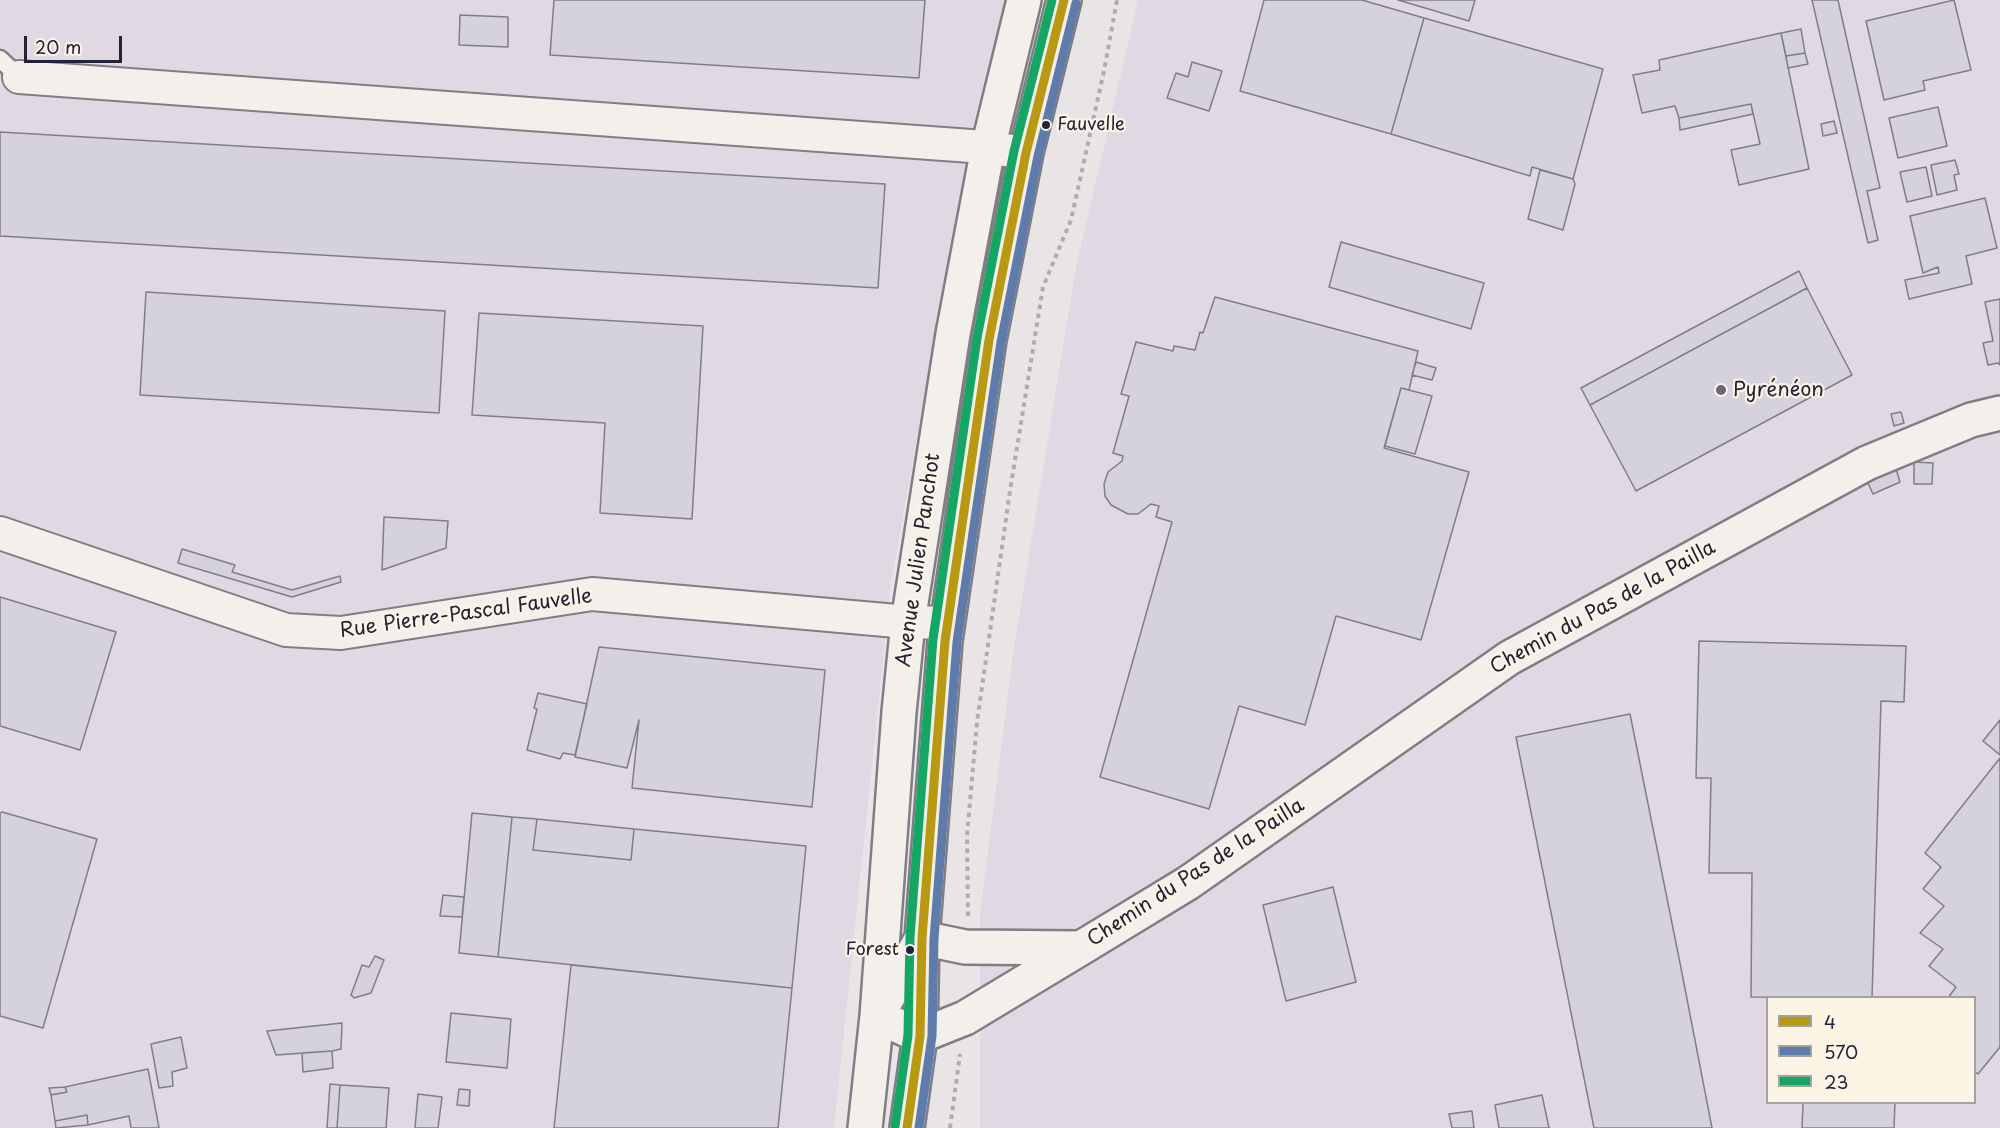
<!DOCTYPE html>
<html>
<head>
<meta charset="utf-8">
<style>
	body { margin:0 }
	#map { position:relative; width:2000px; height:1128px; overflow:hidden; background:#e9e5e7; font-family:"Playpen Sans",sans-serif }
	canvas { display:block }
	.legend { position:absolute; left:1766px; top:996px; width:210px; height:108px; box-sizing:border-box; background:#fcf5e5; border:2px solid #a5a1a1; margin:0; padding:8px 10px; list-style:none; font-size:18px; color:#22223b }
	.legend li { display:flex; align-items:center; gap:12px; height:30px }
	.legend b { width:30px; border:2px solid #a5a1a1 }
	.scale { position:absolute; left:24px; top:36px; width:98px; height:27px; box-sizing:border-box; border:3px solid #22223b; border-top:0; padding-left:8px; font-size:18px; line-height:21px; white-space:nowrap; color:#22223b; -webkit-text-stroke:4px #fcf5e5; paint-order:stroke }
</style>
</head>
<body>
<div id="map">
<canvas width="2000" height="1128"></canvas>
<ul class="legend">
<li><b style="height:8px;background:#b99812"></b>4</li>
<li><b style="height:8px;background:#5f7baa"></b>570</li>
<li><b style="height:8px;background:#15a565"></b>23</li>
</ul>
<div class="scale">20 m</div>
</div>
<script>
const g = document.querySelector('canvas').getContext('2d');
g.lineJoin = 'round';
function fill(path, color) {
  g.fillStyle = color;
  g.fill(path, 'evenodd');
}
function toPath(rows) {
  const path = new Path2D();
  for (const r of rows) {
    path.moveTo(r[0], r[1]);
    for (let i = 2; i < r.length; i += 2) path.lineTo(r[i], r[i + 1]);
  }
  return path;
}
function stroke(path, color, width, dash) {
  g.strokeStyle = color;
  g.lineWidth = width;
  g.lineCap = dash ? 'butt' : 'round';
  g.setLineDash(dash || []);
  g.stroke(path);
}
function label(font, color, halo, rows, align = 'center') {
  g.font = font + ' "Playpen Sans",sans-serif';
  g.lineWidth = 4.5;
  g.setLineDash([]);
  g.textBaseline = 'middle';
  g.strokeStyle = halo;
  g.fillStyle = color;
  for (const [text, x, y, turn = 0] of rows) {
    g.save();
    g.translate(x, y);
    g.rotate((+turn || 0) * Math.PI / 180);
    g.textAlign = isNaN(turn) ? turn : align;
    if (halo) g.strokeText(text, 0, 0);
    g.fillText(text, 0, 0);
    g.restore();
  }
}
const built = toPath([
	[0,0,1007,0,970,142,891,583,834,1128,0,1128],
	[1138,0,2000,0,2000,1128,980,1128,980,914,1014,647,1076,267],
	[1768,998,1974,998,1974,1102,1768,1102]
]);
const building = toPath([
	[554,0,925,0,919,78,550,55,554,0],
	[1264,0,1362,0,1424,18,1391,134,1240,91,1264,0],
	[1398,0,1475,0,1469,21,1398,0],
	[1812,0,1838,0,1880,188,1867,191,1878,240,1868,243,1812,0],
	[1954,0,1971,70,1923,81,1925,90,1884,100,1866,21,1954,0],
	[460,15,508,17,508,47,459,45,460,15],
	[1424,18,1603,69,1573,179,1532,167,1530,176,1391,134,1424,18],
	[1801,29,1805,53,1786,56,1781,33,1801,29],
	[1781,33,1809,169,1739,185,1731,150,1760,144,1751,104,1679,118,1675,106,1642,113,1633,75,1660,70,1659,60,1781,33],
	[1805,53,1808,64,1788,68,1786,56,1805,53],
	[1192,62,1222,71,1209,111,1167,98,1176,73,1188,77,1192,62],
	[1751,104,1753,114,1680,130,1679,118,1751,104],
	[1938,107,1947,146,1898,158,1889,118,1938,107],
	[1834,121,1837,133,1823,136,1821,124,1834,121],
	[0,132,885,184,878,288,0,236,0,132],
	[1955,160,1959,174,1954,175,1957,190,1937,195,1931,165,1955,160],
	[1926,167,1932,196,1907,202,1900,172,1926,167],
	[1540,170,1573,179,1575,184,1563,230,1528,219,1540,170],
	[1985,198,1997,248,1966,256,1972,284,1909,299,1905,280,1939,273,1938,267,1923,273,1910,216,1985,198],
	[1341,242,1484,283,1471,329,1329,287,1341,242],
	[1799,271,1807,288,1590,405,1581,388,1799,271],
	[1807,288,1852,375,1636,491,1590,405,1807,288],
	[146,292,445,311,439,413,140,395,146,292],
	[1215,297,1418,351,1409,390,1401,388,1384,448,1469,472,1421,640,1336,616,1305,725,1239,706,1209,809,1100,777,1172,522,1156,517,1159,506,1151,504,1138,514,1128,514,1111,505,1105,496,1104,484,1108,472,1122,461,1123,456,1113,453,1129,396,1121,394,1136,342,1173,351,1174,346,1195,350,1200,332,1203,333,1215,297],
	[2000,299,2000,365,1998,363,1988,365,1983,343,1993,341,1985,302,2000,299],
	[479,313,703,326,692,519,600,513,605,423,472,415,479,313],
	[1416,362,1436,368,1432,380,1412,375,1416,362],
	[1401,388,1432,396,1415,454,1385,446,1401,388],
	[1901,412,1904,423,1894,426,1891,414,1901,412],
	[1914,462,1933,463,1932,484,1914,484,1914,462],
	[1896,469,1900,482,1873,494,1867,481,1896,469],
	[384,517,448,521,446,548,382,570,384,517],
	[182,549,235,565,232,572,292,590,340,576,341,582,292,597,178,563,182,549],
	[0,597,116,632,80,750,0,726,0,597],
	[1699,641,1906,646,1904,702,1881,701,1872,998,1751,997,1752,873,1709,873,1711,778,1696,778,1699,641],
	[599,647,825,670,812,807,632,788,639,720,627,768,575,757,599,647],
	[538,693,587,704,575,755,563,753,560,759,527,750,537,709,534,708,538,693],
	[1630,714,1680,963,1712,1128,1594,1128,1516,737,1630,714],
	[2000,720,2000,755,1983,741,2000,720],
	[2000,758,2000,1047,1978,1074,1974,1071,1974,998,1948,998,1956,987,1929,966,1943,949,1920,933,1944,906,1923,889,1941,867,1925,853,2000,758],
	[2,812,97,839,43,1028,0,1016,0,813,2,812],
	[472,813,512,817,498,957,459,953,472,813],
	[512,817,537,819,533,850,631,860,634,829,806,846,792,988,498,957,512,817],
	[537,819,634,829,631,860,533,850,537,819],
	[1333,887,1356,982,1286,1001,1263,905,1333,887],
	[443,895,464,897,462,917,440,916,443,895],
	[375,956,384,960,371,993,354,998,351,995,362,965,369,967,375,956],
	[571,965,792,988,778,1128,554,1128,571,965],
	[451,1013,511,1019,507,1068,446,1062,451,1013],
	[342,1023,341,1049,332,1051,276,1055,267,1031,342,1023],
	[181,1037,187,1068,172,1072,173,1086,159,1088,151,1044,181,1037],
	[332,1051,333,1068,303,1072,302,1053,332,1051],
	[148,1069,159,1128,131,1128,129,1116,88,1125,87,1115,55,1121,51,1095,67,1092,65,1087,148,1069],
	[330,1084,340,1085,337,1128,327,1128,330,1084],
	[340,1085,389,1088,386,1128,337,1128,340,1085],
	[65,1087,67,1092,51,1095,49,1088,65,1087],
	[459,1089,470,1090,469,1106,457,1105,459,1089],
	[418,1094,442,1097,438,1128,415,1128,418,1094],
	[1542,1095,1549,1128,1499,1128,1495,1105,1542,1095],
	[1803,1102,1895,1102,1894,1128,1802,1128,1803,1102],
	[1472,1111,1474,1128,1452,1128,1449,1114,1472,1111],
	[87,1115,88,1125,56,1128,55,1121,87,1115]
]);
const path = toPath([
	[968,916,967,836,977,722,1010,491,1043,287,1071,220,1104,71,1117,0],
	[950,1128,960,1054]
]);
const lane = toPath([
	[0,59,19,77]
]);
const street = toPath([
	[19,77,985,147,1026,153],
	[0,533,286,630,341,633,592,594,908,622,947,623]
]);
const secondary = toPath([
	[1081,948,965,947,922,938,877,1016,920,1036,965,1018,1081,948,1188,883,1509,658,1867,463,1971,420,2000,413],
	[865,1128,877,1016,899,712,908,622,953,334,988,148,1024,0],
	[907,1128,920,1036,922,938,945,641,989,340,1026,153,1064,0]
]);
const bus1 = toPath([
	[907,1128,920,1036,922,938,945,641,989,340,1026,153,1064,0]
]);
const bus2 = toPath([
	[919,1128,932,1036,934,939,957,642,1001,342,1038,156,1076,3]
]);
const bus3 = toPath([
	[895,1126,908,1035,910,937,933,639,977,338,1014,151,1052,0]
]);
const markers = [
	[1046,125,5,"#22223b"],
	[1721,390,6,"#686677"],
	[910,950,5,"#22223b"]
];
const busNames = [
	["Fauvelle",1057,125],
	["Forest",899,950,"right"]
];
const poiNames = [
	["Pyrénéon",1733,390]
];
const streetNames = [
	["Avenue Julien Panchot",919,560,-82],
	["Chemin du Pas de la Pailla",1603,608,-29],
	["Rue Pierre-Pascal Fauvelle",466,614,-8],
	["Chemin du Pas de la Pailla",1196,873,-33]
];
fill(built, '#e0d9e4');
fill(building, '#d5d1dd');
stroke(building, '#807e84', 1.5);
stroke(lane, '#807e84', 21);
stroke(street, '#807e84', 36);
stroke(secondary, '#807e84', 38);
stroke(path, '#aeacac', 4, [4.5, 4.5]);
stroke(lane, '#f3f0eb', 16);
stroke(street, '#f3f0eb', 32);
stroke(secondary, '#f3f0eb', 33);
stroke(bus1, '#b99812', 9);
stroke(bus2, '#5f7baa', 9);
stroke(bus3, '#15a565', 9);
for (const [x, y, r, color] of markers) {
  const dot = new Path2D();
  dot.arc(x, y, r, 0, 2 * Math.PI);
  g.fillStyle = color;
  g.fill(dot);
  stroke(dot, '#fcf5e5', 2);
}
label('18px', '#22223b', '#fcf5e5', busNames, 'left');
label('20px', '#22223b', '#fcf5e5', poiNames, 'left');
label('20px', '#22223b', '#fcf5e5', streetNames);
</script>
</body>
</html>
